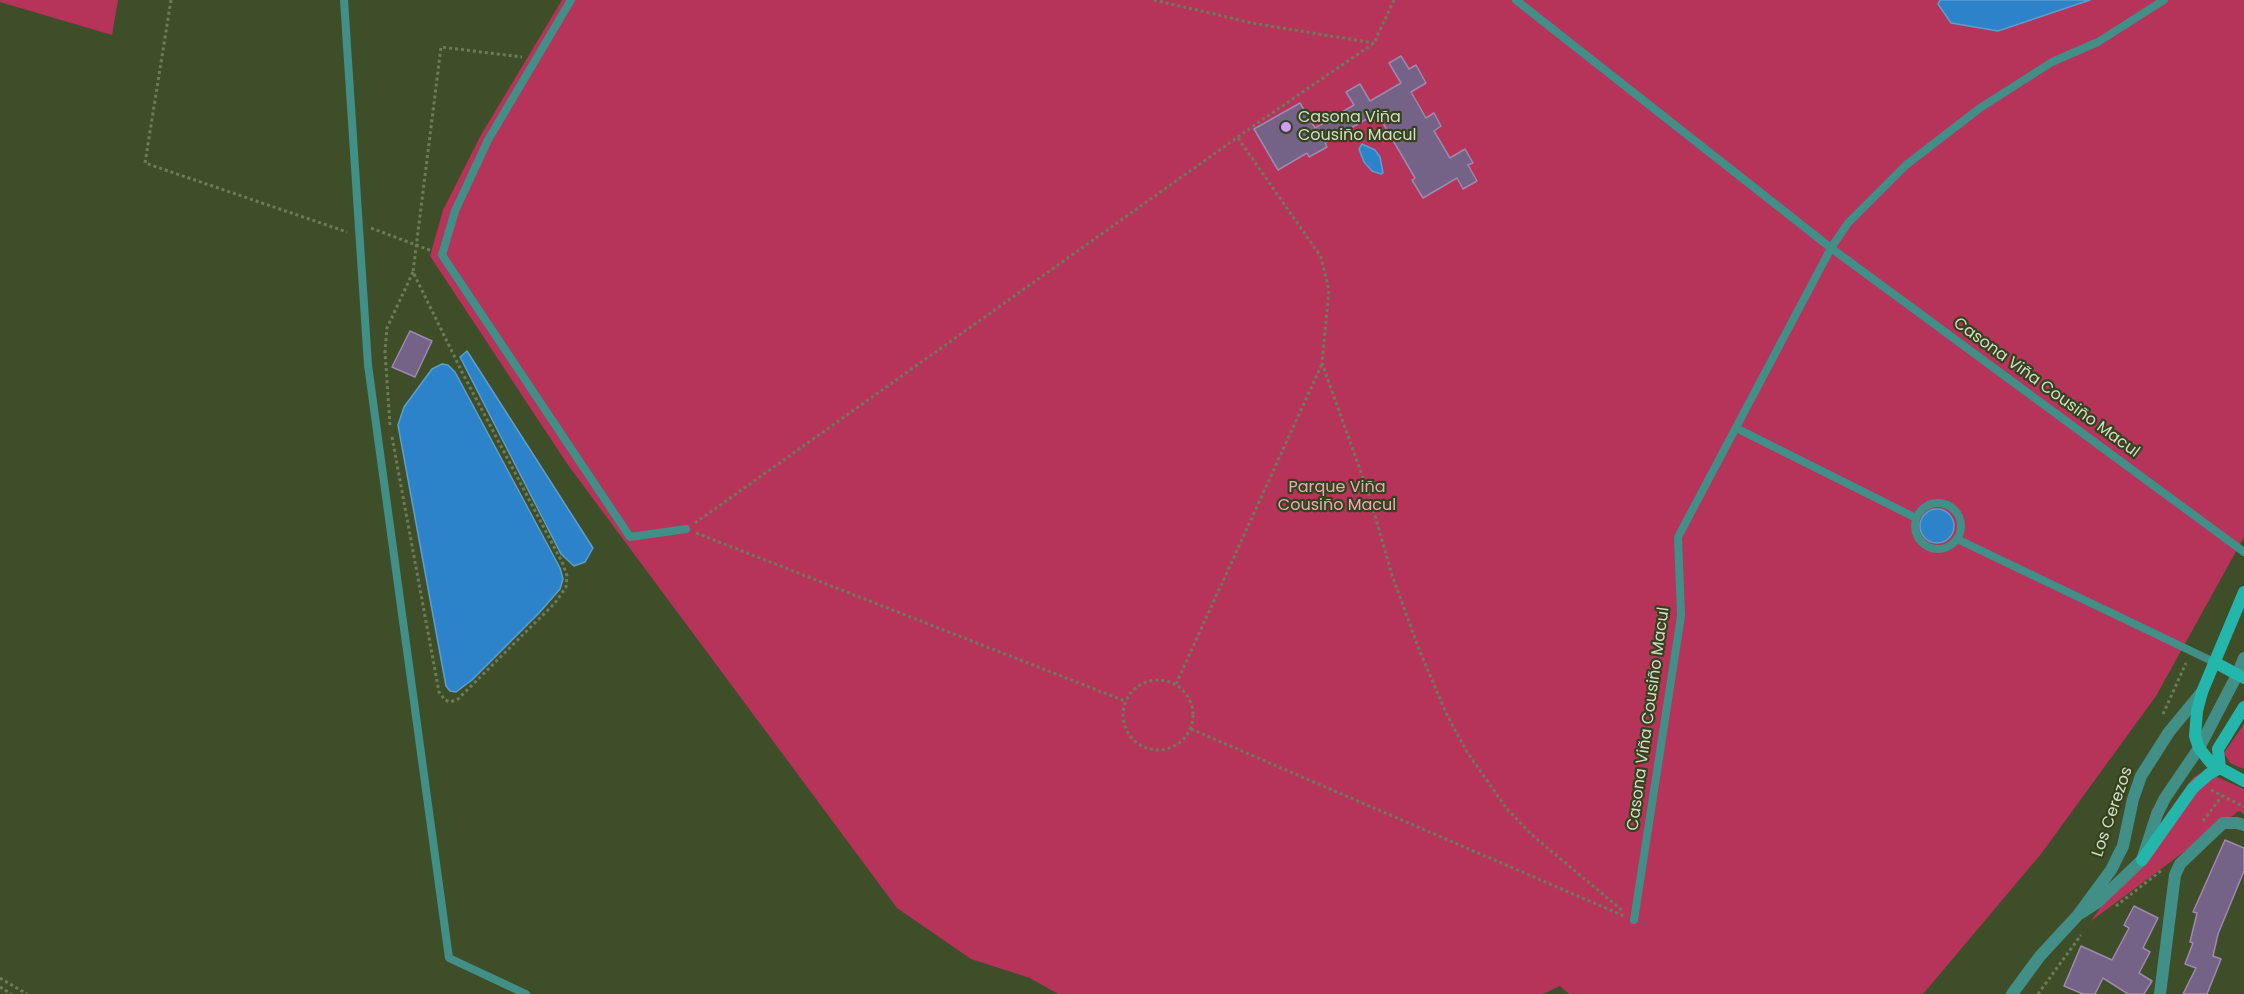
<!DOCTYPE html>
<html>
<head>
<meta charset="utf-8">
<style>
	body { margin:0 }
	canvas { display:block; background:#3e4e28 }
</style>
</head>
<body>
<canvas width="2244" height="994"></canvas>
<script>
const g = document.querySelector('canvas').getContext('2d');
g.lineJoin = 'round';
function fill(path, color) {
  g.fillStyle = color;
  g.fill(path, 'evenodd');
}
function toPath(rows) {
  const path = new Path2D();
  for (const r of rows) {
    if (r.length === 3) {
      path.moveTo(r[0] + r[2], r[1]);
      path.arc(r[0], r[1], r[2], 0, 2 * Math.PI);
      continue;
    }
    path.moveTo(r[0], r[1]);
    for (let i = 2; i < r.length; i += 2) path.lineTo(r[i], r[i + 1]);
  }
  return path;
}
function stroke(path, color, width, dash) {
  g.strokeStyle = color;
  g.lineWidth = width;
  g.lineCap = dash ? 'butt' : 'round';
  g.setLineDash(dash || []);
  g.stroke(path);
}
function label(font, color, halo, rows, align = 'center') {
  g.font = font + ' Poppins,sans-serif';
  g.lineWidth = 4.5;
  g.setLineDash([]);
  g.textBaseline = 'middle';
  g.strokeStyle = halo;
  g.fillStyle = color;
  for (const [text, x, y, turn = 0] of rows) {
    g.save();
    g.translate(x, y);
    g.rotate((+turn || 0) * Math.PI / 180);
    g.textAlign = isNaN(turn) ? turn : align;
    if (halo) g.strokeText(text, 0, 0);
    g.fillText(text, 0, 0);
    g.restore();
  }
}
const green = toPath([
	[0,0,118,0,112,35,0,2],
	[562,0,2244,0,2244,537,2156,696,2041,854,1923,994,1569,994,1560,986,1543,994,1058,994,1030,978,971,959,897,908,568,465,430,256,443,210,481,135],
	[2244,724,2244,769,2230,763,2224,753],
	[2201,773,2208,773,2244,789,2244,814,2239,811,2091,921,2189,783,2194,777]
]);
const water = toPath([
	[1940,0,2090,0,1998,31,1951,23,1938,4,1940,0],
	[1362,144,1375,150,1380,157,1383,173,1381,174,1372,171,1364,162,1359,149,1362,144],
	[467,351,593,548,585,562,574,566,561,554,460,357,467,351],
	[442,364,448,365,455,372,560,568,563,579,560,589,539,613,472,680,456,692,450,691,446,686,398,425,404,407,432,369,442,364],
	[1937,526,17]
]);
const building = toPath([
	[1401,56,1409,69,1416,65,1426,83,1411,92,1426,118,1434,113,1441,126,1434,131,1450,158,1465,149,1473,163,1468,165,1477,181,1463,189,1457,178,1423,198,1412,180,1415,178,1377,113,1325,143,1327,147,1309,157,1307,153,1278,170,1254,129,1300,103,1315,128,1354,105,1346,92,1360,84,1370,101,1401,83,1389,63,1401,56],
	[410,331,432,341,415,377,392,367,410,331],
	[2225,840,2244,848,2244,871,2218,934,2213,956,2221,959,2207,994,2183,994,2196,968,2185,964,2193,943,2190,942,2197,913,2193,912,2225,840],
	[2134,906,2158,918,2143,948,2150,952,2139,973,2152,981,2144,994,2128,994,2103,978,2095,994,2083,994,2064,986,2081,946,2112,960,2129,928,2124,925,2134,906]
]);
const path = toPath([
	[171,0,145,163,347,232],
	[1154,0,1257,24,1374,43],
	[1238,138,1321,257,1329,290,1322,363,1369,495,1392,575,1420,652,1447,715,1467,752,1507,809,1532,835,1623,911],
	[371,228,432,251],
	[390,425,385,352,387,328,413,272],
	[392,437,439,692,445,700,450,702,458,699,555,603,566,587,567,576,563,564,462,372,413,272,441,47,522,57],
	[695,523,1259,122,1374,43,1394,0],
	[696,533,1125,701],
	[1158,715,35],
	[1176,684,1322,364],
	[2163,714,2186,663],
	[1191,729,1624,916],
	[2211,790,2244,807],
	[2203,821,2222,796],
	[2116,906,2162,870],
	[0,978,27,994],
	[0,987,11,994],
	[2038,994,2081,935]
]);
const service = toPath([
	[344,0,368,365,449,958,526,994],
	[571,0,488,140,455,211,442,255,630,537,686,529],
	[1516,0,1831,248,2244,552],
	[1736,428,1916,518],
	[1938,526,23],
	[1957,539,2214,662],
	[1634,920,1681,616,1678,537,1831,248,1848,223,1906,165,1980,108,2052,62,2098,42,2164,0]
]);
const minor = toPath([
	[2160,994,2175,875,2180,864,2223,823,2237,823,2244,825]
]);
const tertiary = toPath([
	[2081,913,2098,902,2142,860,2157,814,2165,798,2199,748,2237,675,2244,658],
	[2012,994,2040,956,2078,915,2111,870,2123,846,2133,799,2141,776,2169,732,2202,692]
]);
const secondary = toPath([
	[2244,592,2202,692,2197,711,2195,736,2199,748,2211,763,2244,781],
	[2214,662,2244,678],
	[2220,768,2218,749,2244,707],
	[2142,860,2193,788,2209,774,2220,768]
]);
const markers = [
	[1286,127,6,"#d09dfe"]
];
const poiNames = [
	["Casona Viña",1298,118],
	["Cousiño Macul",1298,136]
];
const streetNames = [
	["Casona Viña Cousiño Macul",2046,388,36],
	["Casona Viña Cousiño Macul",1649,719,-82],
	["Los Cerezos",2113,812,-71]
];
const parkNames = [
	["Parque Viña",1337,488],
	["Cousiño Macul",1337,506]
];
fill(green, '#b6335a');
fill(water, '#2c83ca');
stroke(water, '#5e9ec9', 1.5);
fill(building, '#756287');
stroke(building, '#9d89b0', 1.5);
stroke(path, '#6d7b5b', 3, [3, 3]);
stroke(service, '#428f88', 8);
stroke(minor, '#428f88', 12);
stroke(tertiary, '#428f88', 12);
stroke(secondary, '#24b5ab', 12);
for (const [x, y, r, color] of markers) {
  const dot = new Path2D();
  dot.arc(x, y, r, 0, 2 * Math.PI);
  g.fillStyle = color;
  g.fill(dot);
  stroke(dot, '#34431e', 2);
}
label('16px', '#d3ddc8', '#34431e', poiNames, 'left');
label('16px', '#d3ddc8', '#34431e', streetNames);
label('16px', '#eca9b5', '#34431e', parkNames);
</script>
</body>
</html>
